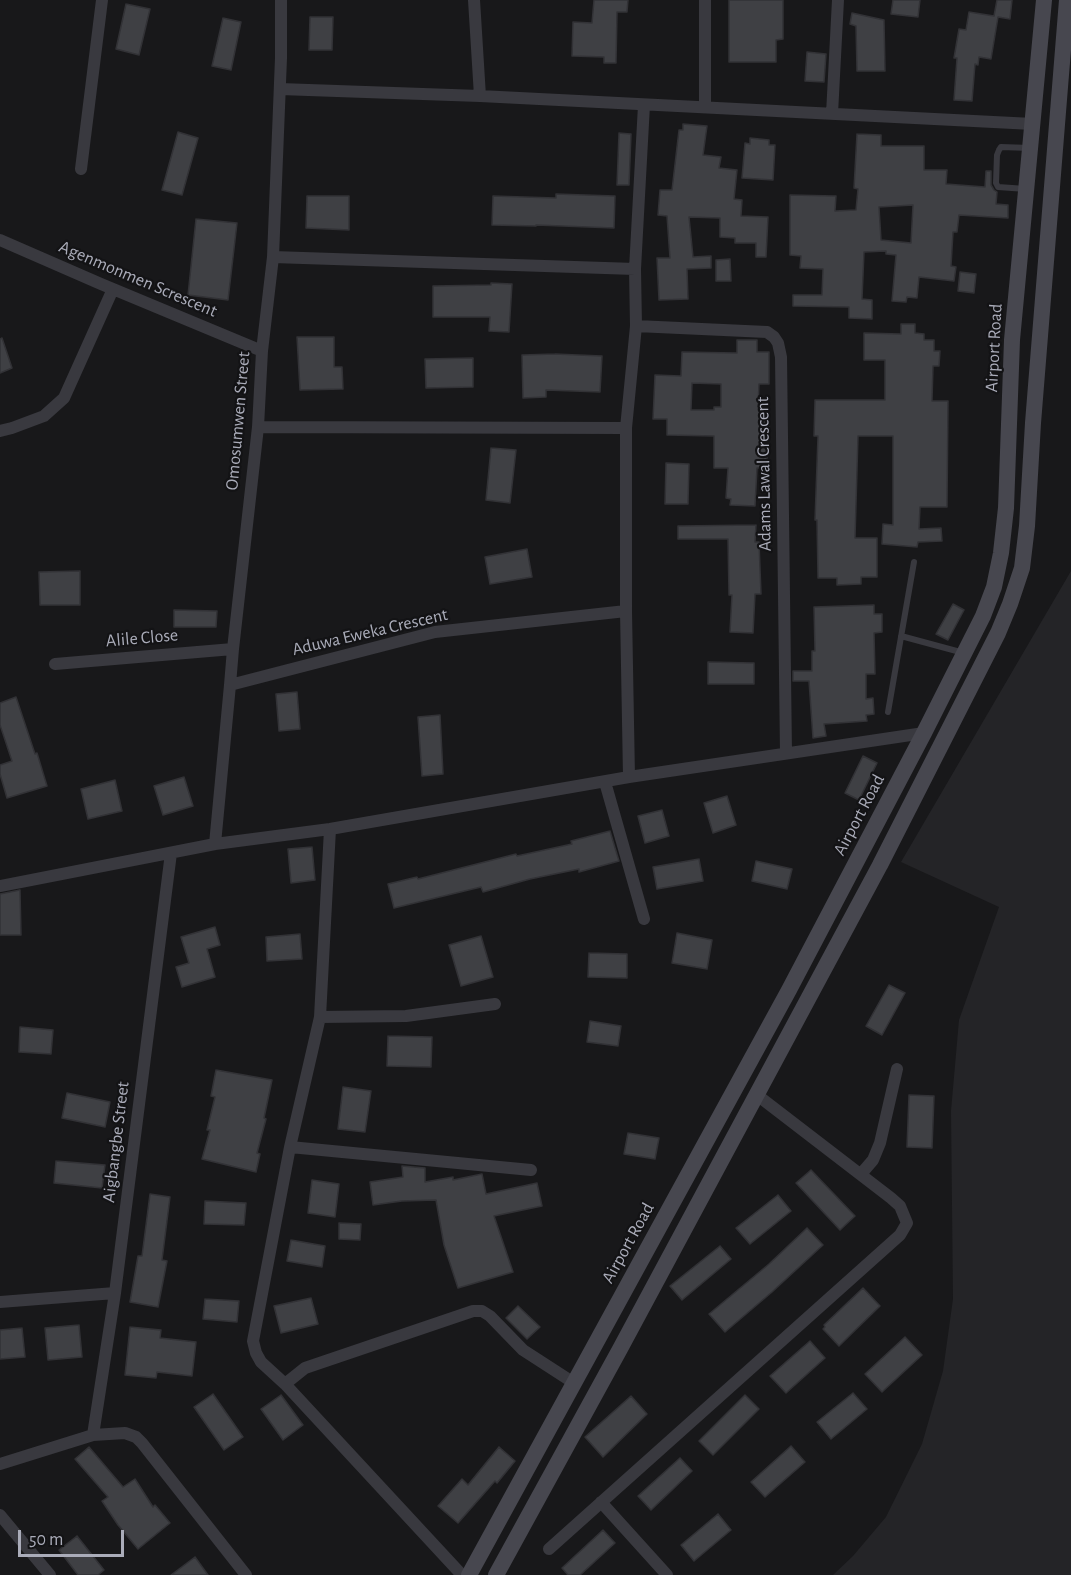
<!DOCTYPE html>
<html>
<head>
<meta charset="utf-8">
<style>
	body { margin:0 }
	#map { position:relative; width:1071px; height:1575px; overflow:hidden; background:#18181a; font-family:"Alegreya Sans",sans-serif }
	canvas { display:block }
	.scale { position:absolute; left:18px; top:1530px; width:106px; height:27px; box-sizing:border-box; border:3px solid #aaacb9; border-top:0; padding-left:8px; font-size:18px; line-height:21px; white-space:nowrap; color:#aaacb9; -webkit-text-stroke:4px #131315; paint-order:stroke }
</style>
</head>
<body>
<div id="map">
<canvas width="1071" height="1575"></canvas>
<div class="scale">50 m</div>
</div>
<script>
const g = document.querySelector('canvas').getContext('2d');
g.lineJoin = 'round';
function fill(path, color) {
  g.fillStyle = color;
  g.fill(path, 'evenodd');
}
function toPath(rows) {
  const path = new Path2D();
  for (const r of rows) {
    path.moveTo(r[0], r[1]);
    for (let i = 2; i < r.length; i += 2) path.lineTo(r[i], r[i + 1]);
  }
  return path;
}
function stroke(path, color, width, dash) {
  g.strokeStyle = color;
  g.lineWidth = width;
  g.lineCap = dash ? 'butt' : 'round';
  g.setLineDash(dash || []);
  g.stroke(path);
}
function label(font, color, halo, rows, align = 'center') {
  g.font = font + ' "Alegreya Sans",sans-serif';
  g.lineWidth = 4.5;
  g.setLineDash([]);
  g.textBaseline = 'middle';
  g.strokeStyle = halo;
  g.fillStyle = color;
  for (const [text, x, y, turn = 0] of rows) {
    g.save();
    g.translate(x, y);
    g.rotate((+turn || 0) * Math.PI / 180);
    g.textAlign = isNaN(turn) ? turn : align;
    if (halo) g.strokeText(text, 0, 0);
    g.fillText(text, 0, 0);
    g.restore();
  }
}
const built = toPath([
	[1071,571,1071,1575,833,1575,853,1556,886,1517,922,1444,943,1371,953,1299,951,1111,959,1020,999,907,901,862]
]);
const building = toPath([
	[594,0,628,0,627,12,617,12,616,63,604,63,604,57,572,56,573,22,592,23,594,0],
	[729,0,783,0,783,39,776,40,776,62,729,62,729,0],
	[893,0,920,0,918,17,891,14,893,0],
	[997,0,1012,0,1010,19,998,17,991,59,979,57,978,65,975,64,972,101,954,100,957,58,954,58,959,29,966,30,969,12,994,16,997,0],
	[126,4,150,9,139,55,116,49,126,4],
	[852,13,884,20,885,71,857,71,856,26,850,24,852,13],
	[310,17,333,17,332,50,309,50,310,17],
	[223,18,241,22,231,70,212,66,223,18],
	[807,52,826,54,824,82,805,81,807,52],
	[683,124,707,126,703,155,721,157,719,168,737,170,734,199,742,200,741,216,768,217,766,257,756,257,756,243,735,243,735,238,720,237,720,218,689,217,693,257,711,256,711,268,687,269,688,299,659,300,657,258,670,258,667,216,658,215,660,190,672,190,679,130,683,130,683,124],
	[178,132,198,138,182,195,162,190,178,132],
	[619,133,631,134,629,185,617,185,619,133],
	[857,134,881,135,881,146,924,146,924,170,947,170,946,184,985,187,986,171,991,171,991,185,994,190,997,192,996,204,1008,205,1008,218,959,215,957,232,953,232,951,266,956,267,954,281,919,277,917,298,907,297,906,302,892,301,896,255,886,254,886,251,864,252,862,299,872,300,872,319,849,318,849,307,793,306,793,295,822,295,823,269,800,268,801,256,790,255,790,195,836,196,835,211,856,210,858,189,854,188,857,134],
	[913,205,911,243,881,240,879,207,913,205],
	[750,138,769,140,769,145,775,145,773,180,742,178,745,143,750,144,750,138],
	[556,194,615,196,614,228,536,225,536,226,492,225,493,196,556,198,556,194],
	[307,196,349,196,349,230,306,228,307,196],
	[196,219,237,223,228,300,188,295,196,219],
	[730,259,731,281,716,281,716,260,730,259],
	[960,272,976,274,974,293,958,291,960,272],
	[491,283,512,284,509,332,489,331,490,317,433,317,433,286,491,285,491,283],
	[901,324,915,324,915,333,924,334,924,340,934,340,934,351,940,351,939,366,933,366,932,401,948,401,947,507,920,507,919,529,941,528,942,541,918,542,917,547,882,544,883,524,893,525,893,436,858,436,855,538,877,538,877,577,861,577,861,584,837,585,837,578,818,578,817,520,815,520,818,436,814,436,815,400,885,400,885,360,864,360,864,333,901,334,901,324],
	[297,337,334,337,334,367,342,367,343,389,300,390,297,337],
	[2,338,12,368,0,373,0,339,2,338],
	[737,340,757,340,757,352,769,352,769,384,759,384,758,407,769,407,769,435,767,435,767,468,757,468,755,506,730,505,731,499,726,498,728,468,714,468,714,436,667,435,667,419,653,419,655,375,681,376,682,352,737,353,737,340],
	[692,383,721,384,721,407,714,407,714,410,691,410,692,383],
	[555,354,602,356,600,392,546,390,546,397,523,398,522,355,555,354],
	[473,358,473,387,426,388,425,359,473,358],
	[491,448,516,450,510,503,486,500,491,448],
	[666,463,689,464,688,504,665,504,666,463],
	[756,525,755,542,759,542,761,594,755,594,753,633,730,632,732,595,729,595,728,539,678,539,678,526,756,525],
	[527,549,532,577,490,584,485,557,527,549],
	[80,571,80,605,40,605,39,572,80,571],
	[953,604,964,610,948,640,936,634,953,604],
	[874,605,874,614,882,614,882,632,874,633,875,674,866,674,866,699,873,698,874,714,866,715,867,721,824,724,826,736,813,738,809,681,793,681,793,671,812,671,812,651,815,651,814,607,874,605],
	[174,610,217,611,216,627,174,627,174,610],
	[708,662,754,663,754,684,708,684,708,662],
	[297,692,300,729,279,731,276,694,297,692],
	[16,697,35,754,37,753,47,786,7,798,0,774,0,765,12,761,0,725,0,703,16,697],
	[440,715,443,774,422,776,418,717,440,715],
	[863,756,877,763,859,800,845,793,863,756],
	[184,777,193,806,163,815,154,786,184,777],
	[115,780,122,811,88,819,81,789,115,780],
	[727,796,736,825,713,833,704,803,727,796],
	[662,810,669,836,645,843,638,816,662,810],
	[610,831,619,861,579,872,579,869,530,879,483,892,481,887,394,908,388,884,417,877,418,879,516,854,517,856,572,844,571,841,610,831],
	[312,847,315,880,291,883,288,849,312,847],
	[699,859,703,881,657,889,653,867,699,859],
	[756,861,792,869,787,889,752,881,756,861],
	[20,890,21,935,0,935,0,894,20,890],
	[215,927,220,945,207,949,215,977,182,987,176,967,189,963,181,937,215,927],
	[677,933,712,940,707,969,672,963,677,933],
	[300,934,302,959,267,961,266,937,300,934],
	[481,936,493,977,461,986,449,945,481,936],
	[589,953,627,954,627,978,588,977,589,953],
	[889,985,905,993,882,1035,866,1026,889,985],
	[590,1021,621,1026,618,1046,587,1042,590,1021],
	[20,1027,53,1030,51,1054,19,1052,20,1027],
	[388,1036,432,1037,431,1067,387,1066,388,1036],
	[216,1070,272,1080,264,1118,266,1119,257,1153,260,1154,256,1172,202,1159,210,1130,207,1130,215,1097,211,1096,216,1070],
	[343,1087,371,1091,365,1132,338,1129,343,1087],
	[67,1093,110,1102,105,1127,62,1118,67,1093],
	[909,1095,934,1096,932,1148,907,1147,909,1095],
	[628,1133,659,1138,655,1159,624,1154,628,1133],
	[56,1161,105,1165,102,1188,54,1183,56,1161],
	[402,1166,425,1168,425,1182,453,1177,453,1180,482,1174,486,1194,537,1183,542,1206,494,1216,513,1272,458,1288,444,1245,436,1200,402,1201,373,1205,370,1182,403,1177,402,1166],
	[811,1170,855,1216,840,1230,796,1183,811,1170],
	[312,1180,339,1184,335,1217,308,1213,312,1180],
	[150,1194,170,1197,162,1260,167,1261,158,1307,130,1302,138,1256,142,1256,150,1194],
	[778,1195,791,1211,750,1244,736,1228,778,1195],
	[205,1201,246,1203,244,1225,204,1224,205,1201],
	[339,1223,361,1224,360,1240,339,1239,339,1223],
	[807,1228,823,1245,772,1292,725,1332,709,1314,769,1264,807,1228],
	[291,1240,325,1246,322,1267,287,1261,291,1240],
	[720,1246,731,1259,682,1300,670,1286,720,1246],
	[863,1288,880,1306,839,1346,823,1329,825,1327,824,1325,863,1288],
	[311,1298,318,1324,281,1333,274,1306,311,1298],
	[205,1299,239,1301,237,1322,203,1319,205,1299],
	[518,1306,540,1327,527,1339,506,1318,518,1306],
	[79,1325,82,1357,48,1360,45,1328,79,1325],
	[130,1327,161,1330,160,1338,196,1342,192,1376,157,1372,156,1378,125,1375,130,1327],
	[22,1328,25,1357,0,1359,0,1330,22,1328],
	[905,1337,922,1355,882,1392,865,1374,905,1337],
	[810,1341,825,1358,786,1393,770,1376,810,1341],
	[853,1393,867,1409,831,1439,817,1422,853,1393],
	[213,1394,243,1437,224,1450,194,1407,213,1394],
	[281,1395,303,1425,283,1440,261,1409,281,1395],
	[745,1395,759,1409,713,1455,699,1441,745,1395],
	[631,1396,647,1414,603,1457,585,1437,631,1396],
	[791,1446,805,1462,765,1497,751,1482,791,1446],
	[89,1447,123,1487,135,1479,153,1507,155,1505,170,1523,138,1549,118,1525,102,1501,108,1497,75,1459,89,1447],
	[499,1447,515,1461,497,1483,495,1481,458,1523,438,1506,462,1479,468,1485,499,1447],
	[680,1458,692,1471,651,1510,638,1496,680,1458],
	[718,1514,731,1530,694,1561,681,1545,718,1514],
	[603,1530,615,1543,580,1575,568,1575,562,1568,603,1530],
	[77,1536,104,1570,98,1575,78,1575,59,1550,77,1536],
	[195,1557,208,1575,171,1575,195,1557]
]);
const service = toPath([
	[1026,189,998,187,996,183,997,155,999,150,1001,147,1030,148],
	[901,636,964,653],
	[888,712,914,562]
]);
const minor = toPath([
	[474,0,480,96],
	[705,0,705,106],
	[280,89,480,96,1033,124],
	[832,114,838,0],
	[81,169,102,0],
	[0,240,101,284,262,351],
	[273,257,635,269],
	[636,326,767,332,774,337,778,343,781,357,786,753],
	[258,427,626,428],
	[0,431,12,428,44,416,64,398,113,289],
	[55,664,233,649],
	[230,685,435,632,626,611],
	[629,777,626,611,626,428,636,326,635,269,644,105],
	[605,782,644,919],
	[330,829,320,1017,290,1147,253,1341,256,1353,261,1362,285,1384,462,1575],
	[215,844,230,685,233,649,258,427,262,351,273,257,281,58,281,0],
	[0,886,215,844,330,829,629,777,924,733],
	[320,1017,406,1016,495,1004],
	[290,1147,531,1170],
	[861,1174,873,1160,880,1143,897,1069],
	[0,1302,115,1293],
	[285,1384,305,1368,473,1311,482,1311,490,1316,523,1350,574,1383],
	[93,1435,115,1293,171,853],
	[0,1464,93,1435,125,1433,136,1437,142,1443,246,1575],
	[601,1502,667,1575],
	[0,1515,50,1575],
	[549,1549,900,1235,907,1223,900,1206,891,1198,757,1095]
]);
const secondary = toPath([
	[469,1575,789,990,924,733,983,616,994,587,1001,553,1006,508,1012,340,1044,0],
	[496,1575,620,1349,880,865,998,633,1010,604,1022,568,1027,526,1033,423,1067,0]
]);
const streetNames = [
	["Agenmonmen Screscent",138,279,23],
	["Airport Road",994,348,-87],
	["Omosumwen Street",238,421,-85],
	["Adams Lawal Crescent",764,474,-91],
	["Aduwa Eweka Crescent",370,632,-13],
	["Alile Close",142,638,-5],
	["Airport Road",859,815,-62],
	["Aigbangbe Street",116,1142,-83],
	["Airport Road",628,1243,-61]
];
fill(built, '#242427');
fill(building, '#3f4044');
stroke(building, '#323236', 1.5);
stroke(service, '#39393f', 6);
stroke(minor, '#39393f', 12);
stroke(secondary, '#47474f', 16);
label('18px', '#aaacb9', '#131315', streetNames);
</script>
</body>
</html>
